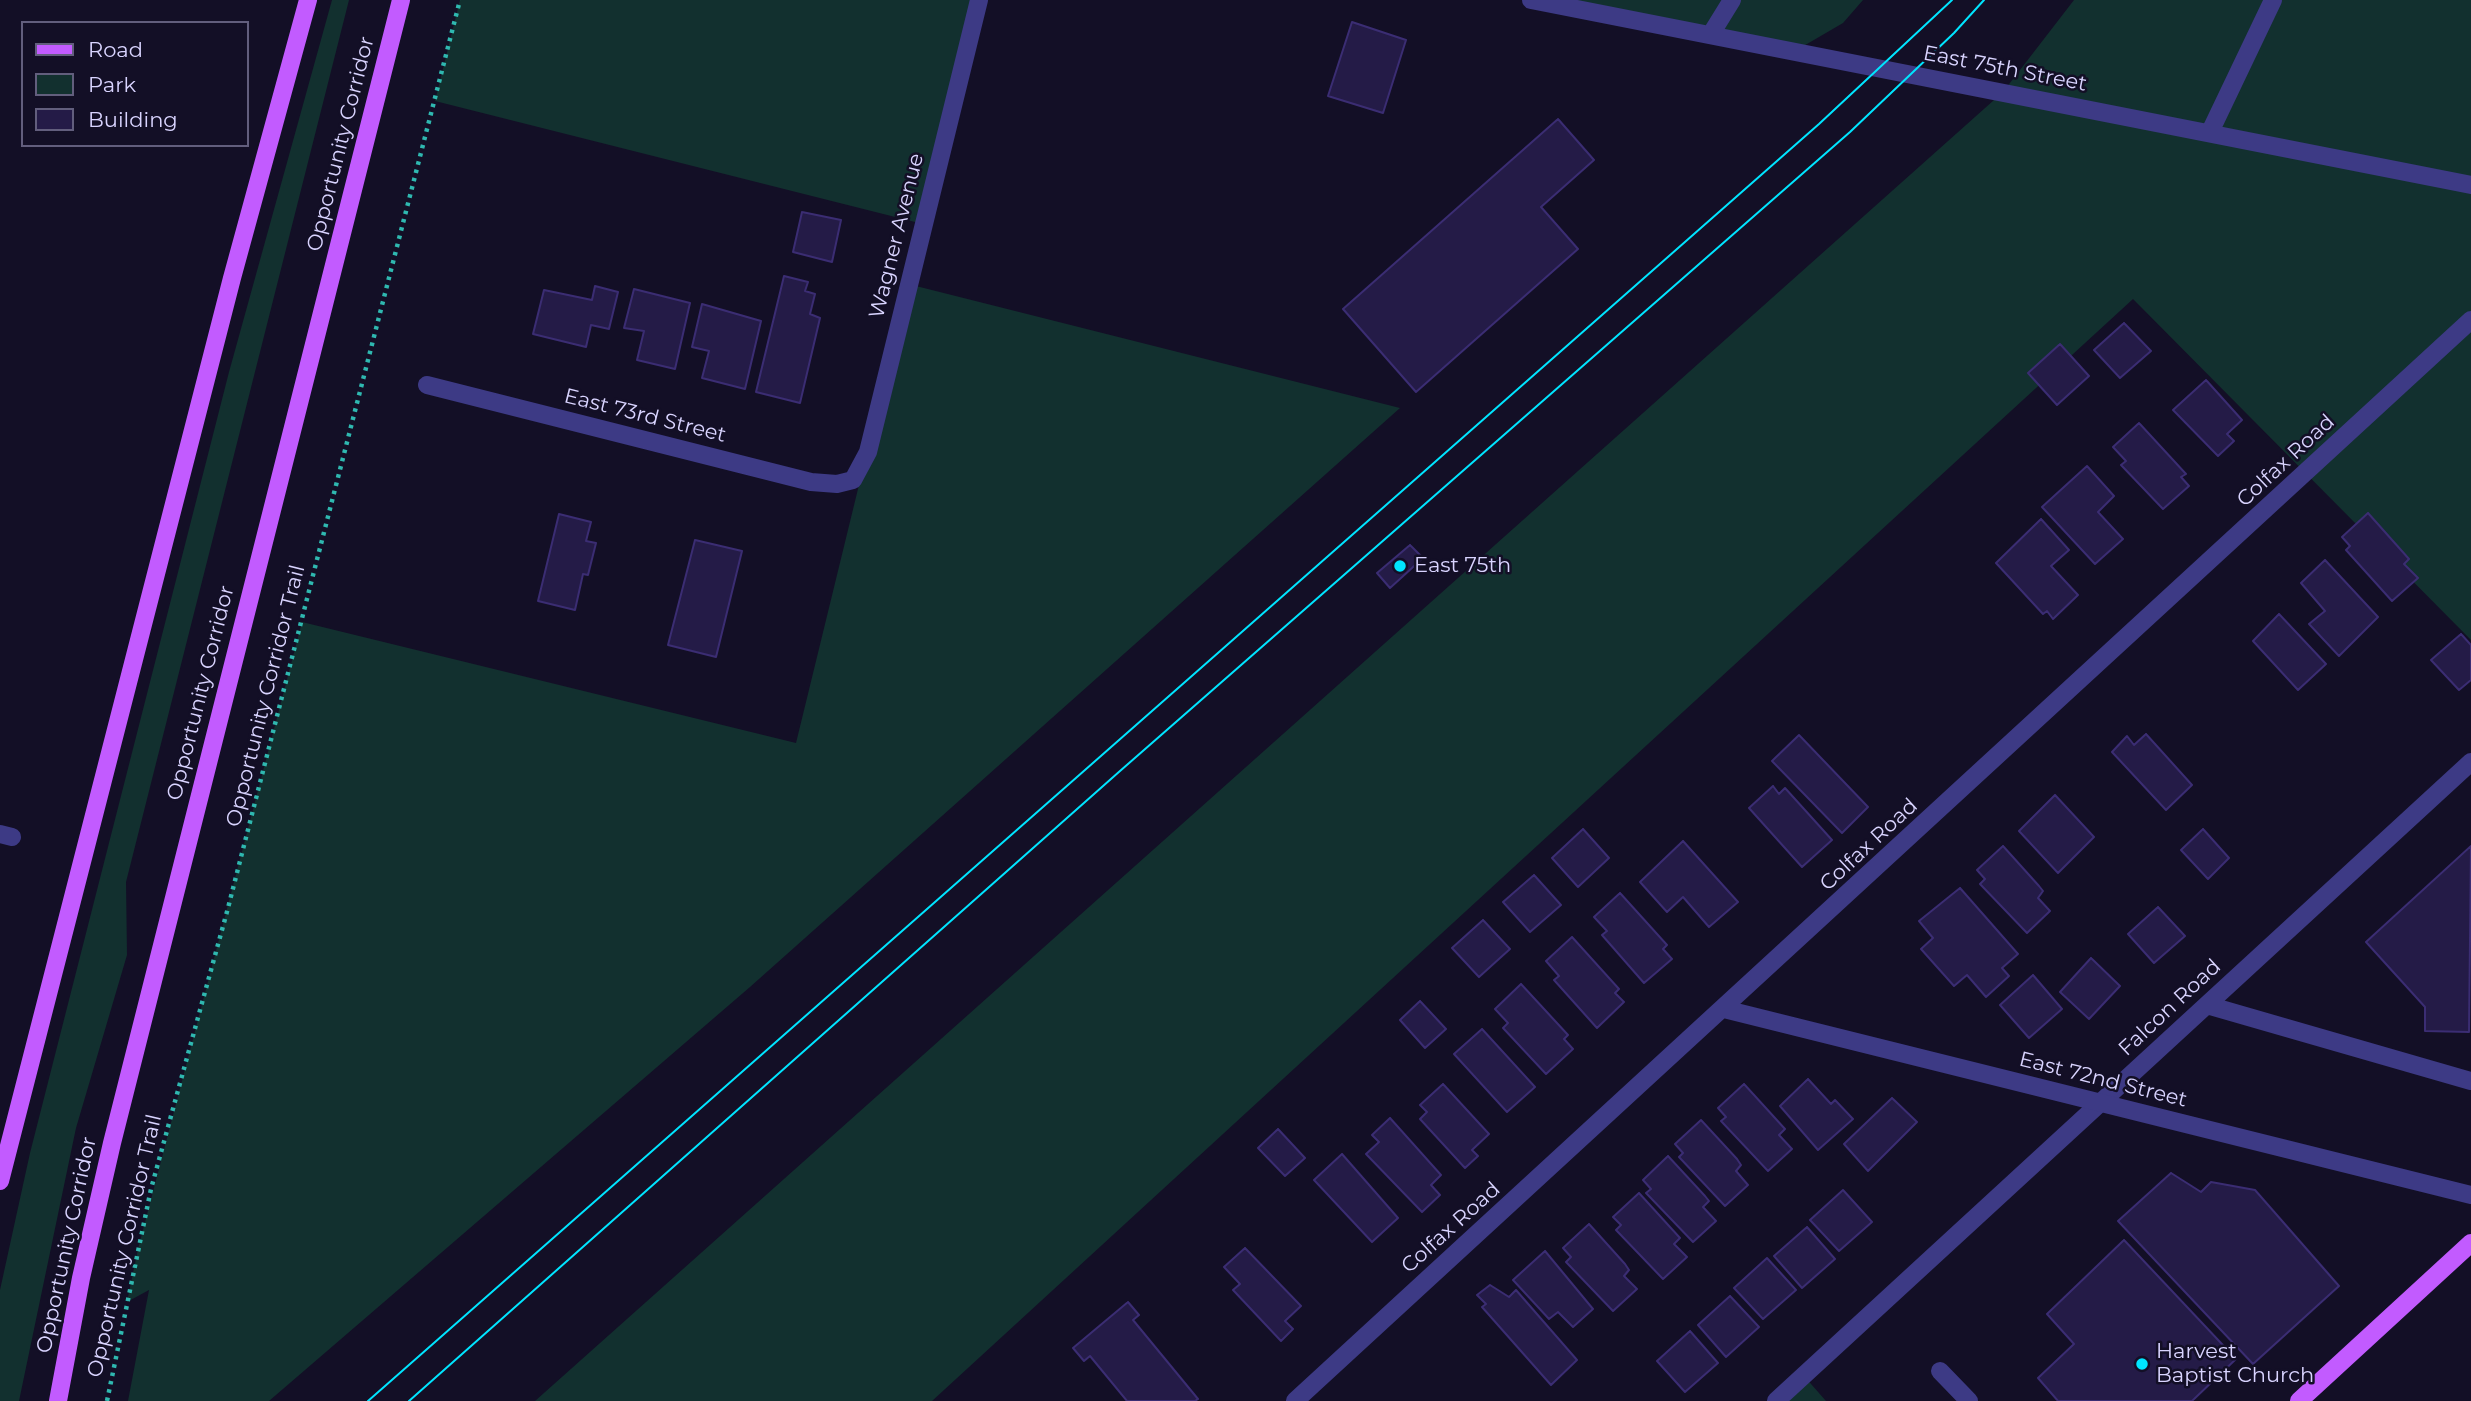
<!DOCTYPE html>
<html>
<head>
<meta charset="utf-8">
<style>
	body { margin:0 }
	#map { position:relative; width:2471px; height:1401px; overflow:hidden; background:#130f26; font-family:Montserrat,sans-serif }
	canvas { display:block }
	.legend { position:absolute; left:21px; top:21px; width:228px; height:126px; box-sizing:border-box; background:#130f26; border:2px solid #625e7d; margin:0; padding:9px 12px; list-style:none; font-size:21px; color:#d9d4ff }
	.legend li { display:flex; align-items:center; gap:14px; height:35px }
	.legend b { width:35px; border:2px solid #625e7d }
</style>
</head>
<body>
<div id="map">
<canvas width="2471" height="1401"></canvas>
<ul class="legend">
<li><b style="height:9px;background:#c25bff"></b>Road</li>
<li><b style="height:19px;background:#12302f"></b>Park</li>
<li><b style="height:19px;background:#241b47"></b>Building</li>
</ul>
</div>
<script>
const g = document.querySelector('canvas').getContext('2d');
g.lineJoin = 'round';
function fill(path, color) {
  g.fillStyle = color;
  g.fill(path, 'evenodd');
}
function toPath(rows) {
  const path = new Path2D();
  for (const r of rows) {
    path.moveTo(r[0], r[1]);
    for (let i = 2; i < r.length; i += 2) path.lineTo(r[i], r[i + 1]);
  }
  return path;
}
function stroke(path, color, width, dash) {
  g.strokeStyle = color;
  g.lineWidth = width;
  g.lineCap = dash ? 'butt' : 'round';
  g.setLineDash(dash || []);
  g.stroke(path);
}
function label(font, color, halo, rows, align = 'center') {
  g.font = font + ' Montserrat,sans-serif';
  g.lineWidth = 5;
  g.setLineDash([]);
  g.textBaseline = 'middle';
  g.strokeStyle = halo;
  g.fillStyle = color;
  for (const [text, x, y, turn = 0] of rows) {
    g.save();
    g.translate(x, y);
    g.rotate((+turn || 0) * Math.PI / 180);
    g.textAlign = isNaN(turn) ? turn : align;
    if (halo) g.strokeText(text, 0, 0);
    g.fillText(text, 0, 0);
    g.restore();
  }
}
const green = toPath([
	[332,0,349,0,126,882,127,955,76,1128,19,1401,0,1401,0,1290,30,1153,229,372],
	[460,0,979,0,923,224,435,101],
	[1531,0,1863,0,1843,23,1795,51],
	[2074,0,2471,0,2471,640,2133,299,932,1401,535,1401,2003,92],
	[908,284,1400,408,750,987,269,1401,128,1401,149,1290,127,1302,138,1249,302,622,796,743],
	[1804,1376,1826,1401,1776,1401]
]);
const building = toPath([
	[1352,22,1406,40,1383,113,1328,96,1352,22],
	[1558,119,1594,160,1541,207,1578,249,1416,392,1343,309,1558,119],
	[802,212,841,220,832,262,793,252,802,212],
	[784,276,808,282,805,291,815,294,810,314,820,318,800,403,756,392,784,276],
	[595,286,618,292,609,329,591,325,586,347,533,334,544,290,592,300,595,286],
	[634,289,690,303,675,369,637,360,644,331,624,328,634,289],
	[702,304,761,321,745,389,702,378,709,351,692,347,702,304],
	[2124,323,2151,351,2120,378,2094,350,2124,323],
	[2060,344,2089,376,2057,405,2028,373,2060,344],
	[2206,380,2242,420,2227,434,2234,441,2218,456,2173,410,2206,380],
	[2139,423,2186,474,2181,477,2189,486,2163,509,2121,465,2126,461,2113,447,2139,423],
	[2087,466,2114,496,2098,512,2123,539,2095,564,2042,507,2087,466],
	[2368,513,2409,559,2404,564,2418,578,2392,601,2346,550,2350,546,2342,537,2368,513],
	[559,514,591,522,586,541,596,543,588,575,583,574,575,610,538,601,559,514],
	[2041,519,2069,550,2051,566,2078,595,2053,619,2047,611,2043,614,1996,563,2041,519],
	[695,540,742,551,716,657,668,645,695,540],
	[1410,545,1423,558,1390,588,1377,573,1410,545],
	[2325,560,2378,617,2339,656,2309,624,2325,611,2301,583,2325,560],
	[2279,614,2326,664,2298,690,2253,641,2279,614],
	[2461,634,2471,645,2471,680,2459,690,2431,660,2461,634],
	[2146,734,2192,785,2166,810,2112,752,2127,736,2134,745,2146,734],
	[1799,735,1868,807,1842,833,1772,761,1799,735],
	[1773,786,1779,794,1785,788,1832,840,1802,867,1749,808,1773,786],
	[2055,795,2094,837,2058,873,2019,831,2055,795],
	[1583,829,1609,858,1578,887,1552,858,1583,829],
	[2203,829,2229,858,2208,879,2181,850,2203,829],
	[1683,841,1738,902,1709,927,1683,897,1667,912,1640,882,1683,841],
	[2003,846,2039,886,2043,891,2038,898,2050,911,2027,933,1980,884,1985,879,1977,870,2003,846],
	[2471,846,2469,1032,2425,1031,2425,1007,2366,942,2471,846],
	[1534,875,1561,905,1530,932,1503,902,1534,875],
	[1960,888,2018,954,2002,968,2009,976,1986,997,1967,975,1954,986,1921,949,1933,938,1919,921,1960,888],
	[1620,893,1667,945,1663,949,1672,959,1644,983,1602,935,1607,931,1594,917,1620,893],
	[2158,907,2185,936,2154,963,2128,934,2158,907],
	[1483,920,1510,949,1479,977,1452,948,1483,920],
	[1572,937,1619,989,1615,993,1624,1002,1597,1028,1554,980,1559,976,1546,961,1572,937],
	[2091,958,2120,986,2089,1019,2060,992,2091,958],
	[2033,975,2062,1009,2029,1038,2000,1005,2033,975],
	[1521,984,1568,1035,1564,1039,1573,1049,1546,1074,1503,1028,1508,1023,1495,1009,1521,984],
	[1420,1001,1446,1029,1425,1048,1400,1020,1420,1001],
	[1482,1029,1535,1087,1507,1112,1454,1054,1482,1029],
	[1808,1079,1831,1104,1835,1100,1853,1119,1818,1150,1780,1106,1808,1079],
	[1443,1084,1489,1134,1472,1150,1478,1156,1465,1168,1420,1119,1427,1112,1420,1105,1443,1084],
	[1744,1084,1785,1129,1779,1135,1792,1149,1768,1171,1721,1121,1726,1117,1718,1108,1744,1084],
	[1892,1098,1917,1122,1868,1171,1844,1144,1892,1098],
	[1390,1118,1441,1175,1431,1185,1440,1195,1422,1212,1366,1154,1379,1142,1372,1135,1390,1118],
	[1701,1120,1737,1159,1741,1165,1736,1171,1748,1185,1725,1206,1679,1157,1683,1153,1675,1144,1701,1120],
	[1278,1129,1305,1158,1285,1176,1258,1148,1278,1129],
	[1342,1154,1398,1218,1372,1242,1314,1180,1342,1154],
	[1668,1156,1705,1196,1709,1201,1703,1207,1716,1221,1693,1242,1646,1193,1651,1189,1643,1180,1668,1156],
	[2171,1173,2201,1192,2211,1182,2255,1190,2339,1286,2253,1364,2118,1221,2171,1173],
	[1843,1190,1872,1222,1839,1251,1810,1220,1843,1190],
	[1639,1193,1680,1238,1674,1244,1687,1257,1663,1279,1616,1230,1621,1225,1613,1217,1639,1193],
	[1589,1224,1625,1264,1629,1270,1624,1276,1637,1289,1613,1311,1566,1262,1571,1257,1563,1248,1589,1224],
	[1807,1227,1835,1259,1802,1288,1774,1256,1807,1227],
	[2124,1240,2236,1359,2192,1401,2058,1401,2038,1378,2074,1344,2047,1314,2124,1240],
	[1245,1248,1301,1306,1285,1321,1293,1329,1281,1341,1233,1290,1240,1284,1224,1267,1245,1248],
	[1545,1251,1593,1309,1573,1327,1558,1312,1549,1319,1513,1280,1545,1251],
	[1767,1258,1796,1290,1763,1319,1734,1288,1767,1258],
	[1490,1285,1509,1297,1516,1290,1577,1360,1551,1385,1482,1307,1486,1304,1477,1295,1490,1285],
	[1730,1296,1759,1327,1726,1357,1698,1325,1730,1296],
	[1128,1302,1139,1315,1133,1320,1198,1399,1195,1401,1127,1401,1090,1356,1084,1361,1073,1348,1128,1302],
	[1690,1331,1718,1363,1685,1392,1657,1361,1690,1331]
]);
const path = toPath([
	[107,1401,151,1189,228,908,460,0]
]);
const service = toPath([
	[0,834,12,837],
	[2207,1005,2471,1081],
	[1940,1371,1969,1401],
	[1776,1401,2471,762]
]);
const minor = toPath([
	[1531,0,2471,185],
	[1711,34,1732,0],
	[2210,132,2273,0],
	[427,385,811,482,837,484,853,480,868,452,979,0],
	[1724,1009,2471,1195],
	[1295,1401,2471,320]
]);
const primary = toPath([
	[0,1181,232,278,308,0],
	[58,1401,81,1278,112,1143,401,0],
	[2299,1401,2471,1243]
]);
const tram = toPath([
	[368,1401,1819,124,1952,0],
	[409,1401,1120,771,1850,132,1954,33,1984,0]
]);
const markers = [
	[1400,566,7,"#00e5ff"],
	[2142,1364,7,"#00e5ff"]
];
const streetNames = [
	["East 75th Street",2005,69,11],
	["Opportunity Corridor",341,144,-76],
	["Wagner Avenue",897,236,-76],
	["East 73rd Street",645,416,14],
	["Colfax Road",2286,461,-43],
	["Opportunity Corridor",201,693,-76],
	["Opportunity Corridor Trail",266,696,-76],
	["Colfax Road",1869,845,-43],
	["Falcon Road",2170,1008,-43],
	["East 72nd Street",2103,1080,14],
	["Colfax Road",1451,1228,-42],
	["Opportunity Corridor",67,1245,-78],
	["Opportunity Corridor Trail",125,1246,-77]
];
const poiNames = [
	["East 75th",1414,566],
	["Harvest",2156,1352],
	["Baptist Church",2156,1376]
];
fill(green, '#12302f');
fill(building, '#241b47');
stroke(building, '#3b2d73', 2);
stroke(path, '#2fb8b0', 4.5, [3.5, 5]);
stroke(service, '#3d3a85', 18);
stroke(minor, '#3d3a85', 18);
stroke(primary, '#c25bff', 18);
stroke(tram, '#00e5ff', 2);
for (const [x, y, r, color] of markers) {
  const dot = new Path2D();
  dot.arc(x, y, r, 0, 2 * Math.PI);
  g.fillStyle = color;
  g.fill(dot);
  stroke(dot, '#130f26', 2.5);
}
label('21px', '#d9d4ff', '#130f26', streetNames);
label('21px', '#d9d4ff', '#130f26', poiNames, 'left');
</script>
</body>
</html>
